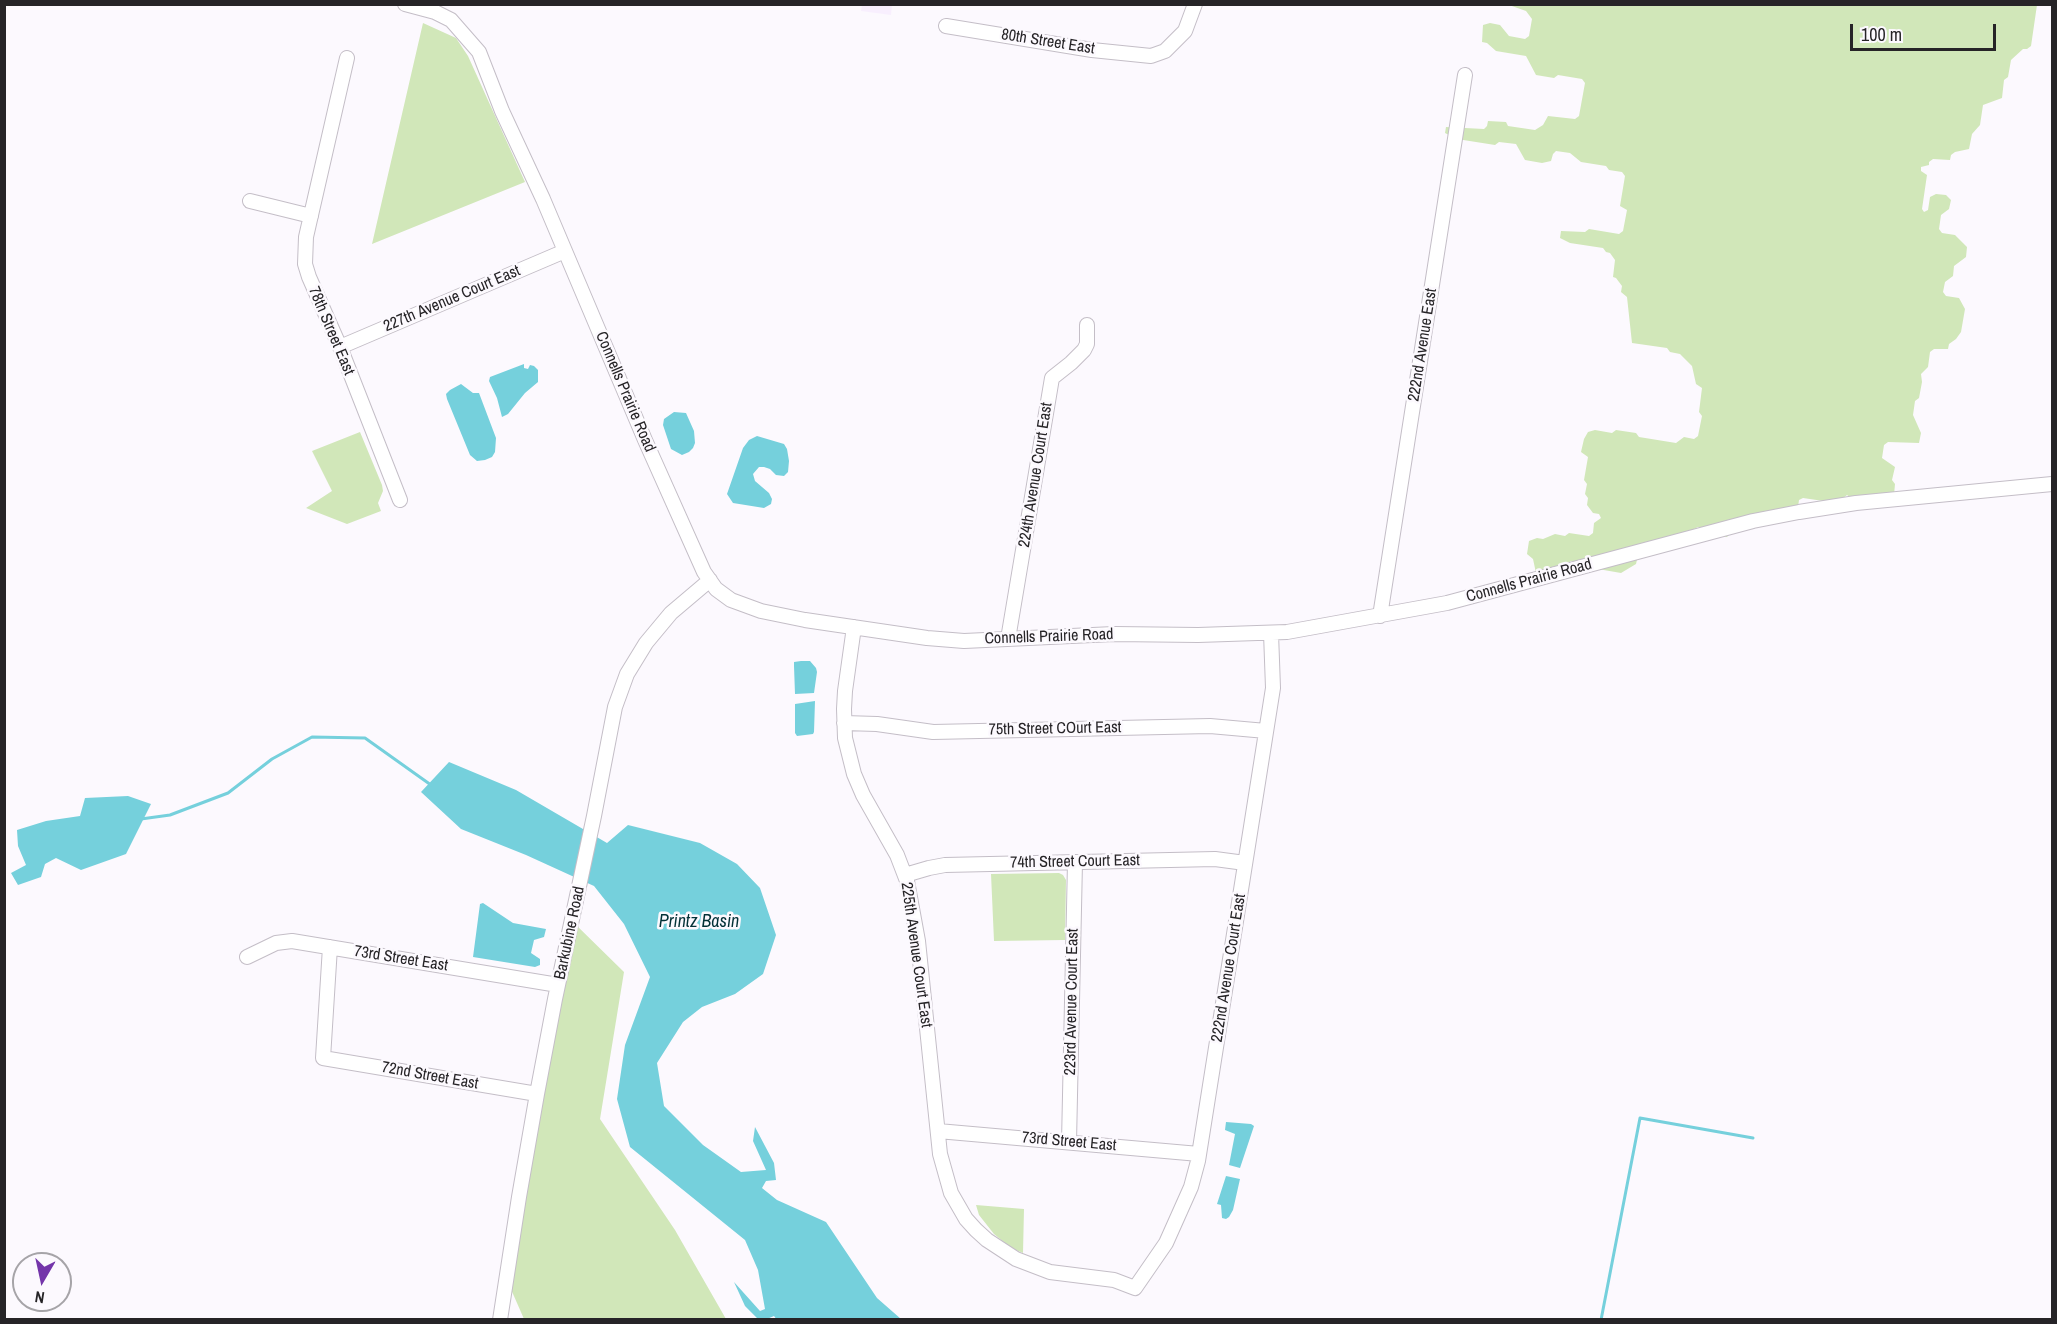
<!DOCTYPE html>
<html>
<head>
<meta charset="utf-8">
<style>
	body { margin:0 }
	#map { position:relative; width:2057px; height:1324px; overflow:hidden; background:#fcf9fe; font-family:"Archivo Narrow",sans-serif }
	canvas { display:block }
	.frame { position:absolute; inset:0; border:6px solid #262427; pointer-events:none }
	.north { position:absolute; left:12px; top:1252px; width:60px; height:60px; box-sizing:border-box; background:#fcf9fe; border:2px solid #a6a4a8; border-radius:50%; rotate:189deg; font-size:16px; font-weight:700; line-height:24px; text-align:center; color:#262427 }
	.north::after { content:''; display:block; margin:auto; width:21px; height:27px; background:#7435aa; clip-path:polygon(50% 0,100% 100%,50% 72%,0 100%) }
	.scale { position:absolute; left:1850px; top:24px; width:146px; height:27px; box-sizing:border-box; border:3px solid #262427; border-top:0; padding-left:8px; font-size:18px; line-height:21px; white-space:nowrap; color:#262427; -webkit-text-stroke:4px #fcf9fe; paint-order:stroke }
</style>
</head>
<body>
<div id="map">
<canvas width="2057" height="1324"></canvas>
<div class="frame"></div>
<div class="north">N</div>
<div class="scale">100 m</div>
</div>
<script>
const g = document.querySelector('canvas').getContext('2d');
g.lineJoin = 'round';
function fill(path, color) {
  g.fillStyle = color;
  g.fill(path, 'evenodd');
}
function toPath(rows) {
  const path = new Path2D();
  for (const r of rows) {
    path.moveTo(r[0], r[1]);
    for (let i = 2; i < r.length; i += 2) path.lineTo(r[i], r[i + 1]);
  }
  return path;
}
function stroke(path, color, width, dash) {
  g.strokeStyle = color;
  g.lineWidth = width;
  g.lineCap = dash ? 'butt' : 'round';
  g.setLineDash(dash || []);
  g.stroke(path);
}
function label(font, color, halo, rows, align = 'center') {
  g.font = font + ' "Archivo Narrow",sans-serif';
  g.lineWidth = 5;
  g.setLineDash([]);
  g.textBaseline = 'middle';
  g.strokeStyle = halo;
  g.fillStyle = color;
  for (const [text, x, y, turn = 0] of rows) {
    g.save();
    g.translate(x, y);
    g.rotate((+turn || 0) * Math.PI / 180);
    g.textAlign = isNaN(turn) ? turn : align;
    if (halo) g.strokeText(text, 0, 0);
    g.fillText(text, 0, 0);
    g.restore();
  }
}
const built = toPath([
	[862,5,892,5,891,15,861,11]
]);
const green = toPath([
	[1509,5,2037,5,2031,46,2027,49,2023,49,2011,60,2008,77,2004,80,2002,98,1983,105,1980,125,1972,134,1969,149,1955,152,1951,155,1950,160,1933,159,1929,162,1929,165,1921,167,1921,171,1927,175,1922,209,1924,212,1928,210,1930,197,1936,194,1946,195,1951,200,1949,209,1941,215,1939,229,1942,233,1955,235,1967,247,1966,257,1954,266,1953,276,1945,282,1943,292,1946,296,1959,298,1965,309,1961,332,1956,339,1949,344,1948,349,1934,349,1930,352,1928,367,1921,374,1922,382,1919,398,1915,401,1913,415,1921,433,1919,443,1888,442,1884,445,1882,458,1895,467,1892,480,1895,484,1894,495,1851,498,1847,495,1837,503,1803,498,1799,500,1798,507,1780,511,1767,526,1740,522,1727,537,1714,535,1698,527,1694,529,1694,532,1639,551,1636,564,1621,573,1598,569,1595,565,1571,561,1559,570,1536,573,1533,559,1527,554,1529,541,1537,538,1543,539,1555,534,1565,536,1569,533,1589,536,1593,533,1594,523,1601,518,1599,514,1593,513,1587,505,1588,498,1585,494,1587,484,1584,480,1588,457,1581,452,1584,439,1588,432,1595,430,1612,433,1616,430,1636,433,1639,437,1676,443,1684,437,1694,439,1698,436,1702,416,1699,412,1702,388,1696,384,1692,366,1680,354,1670,352,1667,348,1632,343,1627,297,1621,292,1622,286,1616,278,1613,277,1615,260,1610,253,1606,252,1603,248,1570,243,1560,238,1561,231,1585,232,1589,229,1619,234,1623,231,1627,210,1620,206,1625,176,1622,172,1609,170,1606,166,1581,162,1570,153,1556,151,1553,154,1551,161,1542,163,1525,160,1516,144,1499,142,1495,145,1457,139,1445,133,1446,127,1484,129,1487,126,1488,121,1506,122,1508,126,1535,130,1543,125,1548,116,1575,119,1579,116,1585,83,1582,79,1558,75,1554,78,1536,75,1526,56,1496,51,1487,43,1482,42,1483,25,1490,23,1500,25,1509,36,1525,39,1529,36,1532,19,1526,11],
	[423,23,456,38,468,56,525,182,372,244],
	[360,432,382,485,383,491,378,503,381,511,347,524,306,508,332,491,312,451],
	[1059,873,1063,875,1066,880,1065,940,994,941,991,874],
	[572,921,624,972,600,1119,675,1230,726,1319,524,1319,510,1287],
	[976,1205,1024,1209,1023,1253,1011,1248,994,1234,979,1215]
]);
const water = toPath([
	[524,364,524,368,528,369,530,365,534,366,538,370,538,382,525,393,508,414,502,417,497,398,489,381,490,377],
	[461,384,473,393,479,393,496,438,495,452,492,457,485,460,477,461,470,455,447,399,446,394,450,390],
	[674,412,686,413,694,431,695,443,693,448,689,452,682,455,671,449,663,425,664,419],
	[757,436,784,444,787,449,789,461,788,472,784,476,776,475,770,469,764,467,759,467,753,474,755,481,769,493,772,499,771,504,764,508,733,503,727,494,743,448,749,440],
	[801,661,810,661,816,668,817,672,814,693,795,694,794,666,794,662],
	[815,701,814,732,813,734,797,736,795,733,795,704],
	[449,762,516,790,607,843,628,825,700,843,737,864,760,888,776,935,763,974,735,994,702,1007,683,1022,657,1063,664,1106,703,1145,741,1172,766,1170,753,1141,755,1127,774,1163,776,1180,766,1181,762,1188,777,1200,826,1222,877,1298,901,1319,777,1320,774,1316,767,1319,758,1319,745,1306,734,1282,760,1311,765,1309,758,1270,745,1240,630,1147,617,1099,625,1045,650,977,624,924,594,886,526,855,461,829,421,792],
	[128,796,151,804,126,854,81,870,56,858,45,864,41,877,18,885,11,873,26,865,18,846,17,830,46,821,80,816,85,798],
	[483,903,513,923,546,929,544,937,534,940,531,953,540,959,540,965,535,967,473,957,480,904],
	[1226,1122,1251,1124,1254,1126,1240,1168,1229,1165,1235,1134,1225,1130],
	[1226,1176,1240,1179,1233,1210,1229,1217,1226,1219,1222,1218,1221,1205,1217,1204]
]);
const stream = toPath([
	[141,819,170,815,228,793,272,759,312,737,365,738,431,785],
	[1601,1320,1640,1118,1753,1138]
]);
const minor = toPath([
	[405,4,435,12,451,20,479,52,502,111,543,199,645,440,704,572,716,589,731,600,761,611,805,620,927,638,964,641,1114,634,1198,635,1287,632,1447,603,1753,521,1799,512,1856,503,2052,484],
	[946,26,1092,50,1151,56,1165,51,1185,31,1195,4],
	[347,58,306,237,305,264,309,277,340,347,400,500],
	[250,201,311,216],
	[340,347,565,251],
	[1380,616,1465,75],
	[854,627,845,691,844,709,845,738,854,774,863,795,897,855,907,881,918,941,940,1154,951,1193,966,1219,976,1230,987,1240,1016,1259,1050,1272,1114,1280,1135,1288,1166,1243,1191,1187,1198,1161,1273,688,1271,633],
	[1008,639,1052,378,1071,363,1084,350,1087,344,1087,325],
	[844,723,877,724,933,732,1210,726,1266,731],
	[905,875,929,868,945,865,1215,859,1245,863],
	[330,947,323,1058,537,1094],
	[247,957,276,943,292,941,558,985],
	[938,1131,1199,1154],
	[1069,1142,1075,862],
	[500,1320,519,1197,537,1094,555,999,594,816,615,707,627,674,646,643,671,613,710,580]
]);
const streetNames = [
	["80th Street East",1048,42,9],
	["227th Avenue Court East",452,299,-23],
	["78th Street East",331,331,67],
	["222nd Avenue East",1423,345,-81],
	["Connells Prairie Road",625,392,67],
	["224th Avenue Court East",1036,475,-81],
	["Connells Prairie Road",1529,581,-15],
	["Connells Prairie Road",1049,637,-2],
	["75th Street COurt East",1055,729,-1],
	["74th Street Court East",1075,862,-1],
	["Barkubine Road",570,933,-78],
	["225th Avenue Court East",916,955,82],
	["73rd Street East",401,959,9],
	["222nd Avenue Court East",1229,968,-81],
	["223rd Avenue Court East",1072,1002,-89],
	["72nd Street East",430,1076,10],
	["73rd Street East",1069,1142,5]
];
const waterNames = [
	["Printz Basin",699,922]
];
fill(built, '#f8effe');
fill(green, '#d1e7b9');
fill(water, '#75d0dc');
stroke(stream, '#75d0dc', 3);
stroke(minor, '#c4bec7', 16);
stroke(minor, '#fff', 14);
label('16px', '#262427', '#fcf9fe', streetNames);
label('italic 18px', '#033137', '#fcf9fe', waterNames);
</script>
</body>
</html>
